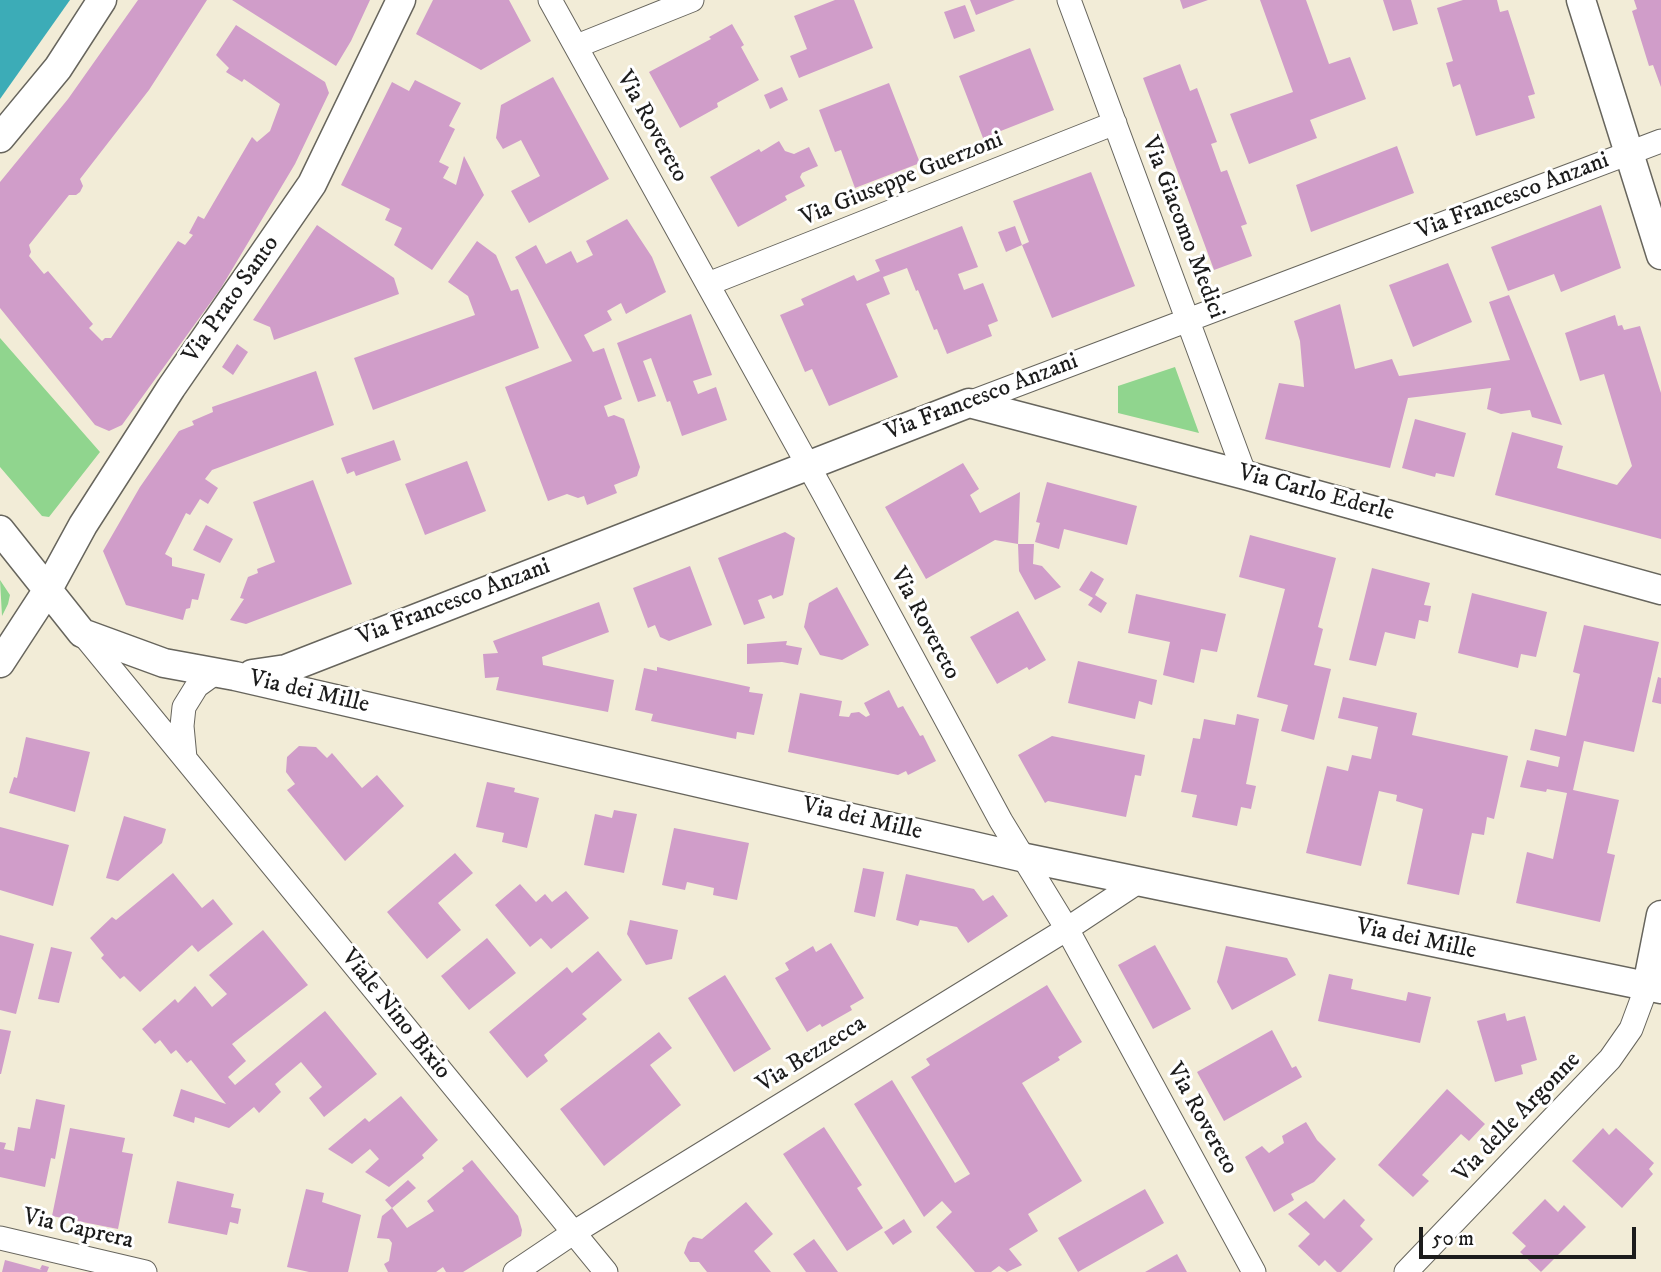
<!DOCTYPE html>
<html>
<head>
<meta charset="utf-8">
<style>
	body { margin:0 }
	#map { position:relative; width:1661px; height:1272px; overflow:hidden; background:#f2ecd7; font-family:"IM FELL DW Pica",serif }
	canvas { display:block }
	.scale { position:absolute; left:1419px; top:1227px; width:217px; height:32px; box-sizing:border-box; border:4px solid #1c1c1c; border-top:0; padding-left:9px; font-size:21px; line-height:24px; white-space:nowrap; color:#1c1c1c; -webkit-text-stroke:5px #fff; paint-order:stroke }
</style>
</head>
<body>
<div id="map">
<canvas width="1661" height="1272"></canvas>
<div class="scale">50 m</div>
</div>
<script>
const g = document.querySelector('canvas').getContext('2d');
g.lineJoin = 'round';
function fill(path, color) {
  g.fillStyle = color;
  g.fill(path, 'evenodd');
}
function toPath(rows) {
  const path = new Path2D();
  for (const r of rows) {
    path.moveTo(r[0], r[1]);
    for (let i = 2; i < r.length; i += 2) path.lineTo(r[i], r[i + 1]);
  }
  return path;
}
function stroke(path, color, width, dash) {
  g.strokeStyle = color;
  g.lineWidth = width;
  g.lineCap = dash ? 'butt' : 'round';
  g.setLineDash(dash || []);
  g.stroke(path);
}
function label(font, color, halo, rows, align = 'center') {
  g.font = font + ' "IM FELL DW Pica",serif';
  g.lineWidth = 6;
  g.setLineDash([]);
  g.textBaseline = 'middle';
  g.strokeStyle = halo;
  g.fillStyle = color;
  for (const [text, x, y, turn = 0] of rows) {
    g.save();
    g.translate(x, y);
    g.rotate((+turn || 0) * Math.PI / 180);
    g.textAlign = isNaN(turn) ? turn : align;
    if (halo) g.strokeText(text, 0, 0);
    g.fillText(text, 0, 0);
    g.restore();
  }
}
const green = toPath([
	[0,338,100,452,49,517,42,516,0,467],
	[1175,367,1199,433,1118,413,1118,386],
	[0,580,10,595,8,604,2,616]
]);
const water = toPath([
	[0,0,70,0,0,99]
]);
const building = toPath([
	[138,0,207,0,149,90,80,179,83,186,80,192,76,195,69,195,29,245,31,252,29,256,44,274,48,271,93,324,89,328,102,341,105,338,111,338,178,241,185,245,193,235,189,233,198,216,204,219,252,137,257,142,270,131,280,104,244,79,242,82,226,72,229,68,216,55,236,25,325,82,329,93,295,164,221,288,122,425,109,431,95,425,0,308,0,182,68,99],
	[232,0,370,0,351,41,336,66],
	[433,0,509,0,531,41,481,70,416,34],
	[835,0,854,0,873,48,799,78,790,56,807,49,794,16],
	[970,0,1015,0,976,15],
	[1180,0,1208,0,1183,9],
	[1260,0,1306,0,1329,64,1350,57,1366,99,1310,120,1317,138,1249,164,1230,114,1293,92],
	[1383,0,1411,0,1418,24,1393,31],
	[1463,0,1497,0,1500,12,1508,10,1535,94,1528,96,1535,118,1476,136,1460,84,1453,87,1446,63,1453,61,1437,8],
	[1634,0,1661,0,1661,87,1653,65,1649,66,1632,11,1637,9],
	[965,5,975,31,954,39,944,12],
	[732,24,744,45,741,47,759,80,717,103,718,107,680,128,649,72,711,39,709,37],
	[1030,48,1054,110,983,138,959,76],
	[1180,64,1190,91,1197,88,1217,142,1211,144,1221,172,1227,170,1247,224,1241,226,1252,256,1214,270,1143,78],
	[553,77,609,179,529,223,511,191,540,176,521,140,503,149,496,138,501,105],
	[415,80,461,103,449,126,455,129,439,162,449,167,443,178,456,185,464,156,484,195,432,270,394,245,402,228,385,220,390,209,341,185,392,82,409,91],
	[889,83,920,163,855,188,841,150,835,152,819,110],
	[782,87,788,100,770,109,764,95],
	[779,141,785,151,794,154,809,147,818,166,802,173,800,177,805,186,785,196,787,200,738,227,710,177,759,149,761,152],
	[1397,146,1414,193,1311,232,1296,185],
	[1091,172,1135,286,1052,318,1022,245,1006,252,998,232,1015,226,1022,245,1029,242,1013,201],
	[1601,205,1621,268,1561,292,1554,274,1508,291,1491,247],
	[627,219,652,257,666,292,626,314,621,303,607,311,612,320,584,335,593,352,604,348,622,399,604,406,608,417,614,415,624,419,640,467,637,476,614,485,617,493,587,505,584,496,578,498,567,494,548,501,505,387,572,361,515,257,536,245,546,264,571,251,577,263,593,255,586,241],
	[317,225,394,278,399,294,274,340,270,327,253,320],
	[962,226,978,267,958,274,964,290,983,283,998,321,988,325,992,336,947,354,937,329,934,330,918,290,916,291,907,268,883,277,890,294,866,304,898,377,829,406,812,369,805,372,780,315,804,305,801,299,854,275,857,281,880,271,875,260],
	[477,241,496,255,511,291,518,289,539,348,373,410,354,358,475,315,468,296,448,282],
	[1448,263,1472,322,1413,347,1389,285],
	[1509,295,1562,425,1532,417,1530,410,1501,414,1487,409,1491,388,1408,398,1390,468,1265,439,1279,383,1304,387,1300,341,1294,321,1340,304,1355,369,1392,359,1399,376,1510,360,1489,302],
	[691,314,712,375,693,381,698,394,716,387,727,420,682,436,670,401,667,402,651,358,643,361,656,396,638,402,617,343],
	[1615,315,1618,326,1622,325,1624,330,1640,326,1661,393,1661,539,1495,495,1512,432,1563,446,1557,468,1617,485,1632,466,1604,374,1580,381,1565,333],
	[237,344,248,352,233,375,222,367],
	[316,371,334,425,212,470,205,479,218,488,208,504,200,499,190,515,186,513,165,554,172,558,172,566,205,574,198,600,192,599,190,608,186,609,183,620,126,605,103,551,140,487,179,431,194,425,192,421,213,412,212,407],
	[1415,419,1466,433,1454,477,1436,473,1435,477,1402,468],
	[394,440,401,460,356,476,354,471,347,474,341,458],
	[467,461,486,511,425,535,405,484],
	[963,463,979,489,970,495,980,513,1020,492,1018,544,995,540,926,579,885,507],
	[313,480,352,584,246,624,230,620,244,599,240,598,248,577,258,573,257,569,275,562,253,502],
	[1047,482,1137,506,1127,545,1064,529,1059,549,1035,542,1040,523,1036,522],
	[206,525,233,539,220,563,193,550],
	[785,532,795,538,783,595,773,599,771,595,758,600,765,618,744,625,718,558],
	[1250,535,1336,558,1318,627,1323,629,1314,665,1331,669,1314,740,1281,731,1288,705,1257,697,1285,589,1239,577],
	[1018,544,1034,544,1033,564,1042,566,1061,587,1035,600,1019,571],
	[690,566,712,625,669,641,660,637,655,625,648,628,633,588],
	[1372,568,1430,583,1424,605,1431,606,1428,622,1419,620,1415,639,1385,632,1376,666,1349,660],
	[1091,571,1104,579,1095,595,1107,603,1101,613,1088,605,1093,598,1079,590],
	[837,587,869,645,842,660,820,655,804,627,809,603],
	[1472,593,1547,612,1536,657,1521,654,1518,668,1458,653],
	[1136,594,1226,614,1217,652,1201,649,1194,683,1163,675,1170,642,1128,633],
	[599,602,609,632,542,657,543,665,614,680,608,712,496,690,499,677,485,678,483,654,498,653,493,641],
	[1018,611,1046,660,1029,670,1027,667,997,684,970,637],
	[1584,625,1659,642,1634,752,1584,741,1573,790,1619,800,1607,853,1615,855,1600,922,1516,903,1527,852,1553,859,1567,793,1547,789,1546,792,1520,787,1527,760,1558,767,1560,757,1530,750,1535,729,1566,736,1580,674,1573,672],
	[787,641,786,645,802,648,798,665,782,662,747,664,747,644],
	[1078,661,1157,680,1152,705,1139,701,1135,719,1068,703],
	[657,667,750,687,749,692,763,694,754,735,737,732,736,739,651,721,653,714,635,710,644,668,657,671],
	[1658,677,1661,678,1661,704,1652,702],
	[889,690,898,708,903,706,920,736,923,735,936,761,908,775,906,771,898,775,788,752,800,693,842,701,839,716,849,717,851,713,859,712,866,717,870,715,864,703],
	[1343,697,1417,713,1412,735,1508,756,1494,819,1487,817,1484,835,1472,833,1459,895,1407,884,1423,809,1396,801,1397,795,1379,791,1361,866,1306,853,1327,766,1348,771,1352,755,1371,759,1378,727,1338,718],
	[1237,714,1259,719,1246,784,1256,786,1251,809,1241,807,1237,826,1192,817,1197,795,1181,792,1193,738,1200,739,1204,719,1235,725],
	[1052,736,1145,755,1141,776,1135,775,1126,817,1048,801,1045,803,1018,755],
	[26,737,90,752,75,812,9,793,14,777,17,778],
	[299,746,316,747,327,758,332,753,362,788,377,775,404,806,345,861,287,790,295,784,286,772,287,757],
	[487,782,515,788,514,792,539,798,527,848,502,842,504,833,476,827],
	[614,810,637,814,624,873,584,865,595,814,612,818],
	[124,816,166,829,162,843,118,881,106,878],
	[0,827,69,845,53,906,0,890],
	[674,828,749,843,737,900,713,895,714,888,687,882,685,890,662,885],
	[455,853,473,873,438,903,461,930,427,959,387,912],
	[863,868,884,872,875,917,854,912],
	[173,873,202,908,213,899,233,924,198,952,192,945,140,992,124,976,120,979,101,958,104,955,90,938,112,917,116,920],
	[906,874,974,889,983,901,993,895,1008,916,968,943,957,927,920,920,918,926,896,920],
	[520,884,536,902,545,894,552,902,566,891,589,918,551,949,541,938,530,947,495,905],
	[630,920,678,930,672,959,646,965,627,934],
	[263,930,308,985,232,1044,246,1061,228,1077,235,1085,325,1011,377,1074,324,1117,309,1098,322,1087,301,1062,275,1084,281,1092,259,1113,254,1107,229,1128,195,1117,194,1123,173,1116,181,1089,226,1104,191,1060,187,1063,176,1050,171,1054,160,1040,155,1044,142,1029,175,999,178,1003,195,986,212,1007,227,994,209,975],
	[0,935,34,944,16,1014,0,1010],
	[487,938,516,973,469,1010,441,976],
	[831,943,864,998,850,1006,852,1010,822,1027,820,1024,807,1032,775,978,789,970,785,963,813,946,816,952],
	[1155,945,1191,1009,1153,1029,1118,965],
	[1226,946,1287,958,1296,975,1232,1010,1217,982],
	[51,947,72,952,59,1003,38,999],
	[598,951,622,980,582,1014,587,1019,544,1055,548,1061,527,1078,489,1032,567,967,572,973],
	[1329,974,1353,979,1351,989,1406,1001,1408,992,1431,997,1420,1043,1318,1021],
	[725,975,771,1049,734,1072,688,998],
	[1047,985,1082,1042,1058,1057,1060,1060,1022,1083,1082,1181,1028,1214,1038,1231,1009,1249,1022,1265,1007,1272,999,1266,991,1272,975,1272,936,1227,952,1212,942,1201,924,1217,854,1104,892,1080,955,1183,970,1174,911,1077,930,1065,926,1059],
	[1505,1013,1507,1021,1525,1016,1537,1060,1521,1065,1523,1074,1495,1082,1477,1021],
	[0,1029,11,1031,1,1074,0,1074],
	[1272,1030,1292,1068,1296,1066,1302,1077,1224,1121,1197,1072],
	[659,1032,672,1048,650,1065,681,1105,604,1166,560,1109],
	[1447,1089,1485,1124,1469,1141,1461,1134,1422,1175,1429,1181,1413,1197,1378,1165],
	[401,1096,438,1140,422,1155,424,1158,389,1187,365,1172,379,1159,370,1149,352,1164,328,1149,365,1118,369,1122],
	[36,1099,65,1105,55,1159,51,1158,45,1187,0,1177,0,1142,6,1143,4,1149,14,1151,18,1127,30,1129],
	[1306,1122,1317,1140,1336,1159,1314,1182,1291,1194,1294,1200,1274,1212,1245,1157,1262,1146,1269,1153,1284,1143,1282,1136],
	[824,1127,862,1185,857,1188,883,1228,847,1251,783,1154],
	[70,1128,125,1138,122,1152,133,1154,118,1229,52,1216],
	[1603,1128,1609,1135,1616,1128,1654,1163,1649,1169,1653,1174,1622,1208,1572,1161],
	[472,1160,518,1216,522,1230,521,1236,463,1272,446,1272,443,1267,436,1272,388,1272,384,1264,389,1261,392,1243,389,1239,377,1238,382,1216,392,1208,407,1228,434,1211,427,1201,464,1171,462,1168],
	[408,1180,416,1188,392,1208,385,1200],
	[177,1181,234,1194,231,1207,241,1209,238,1224,230,1222,227,1235,168,1223],
	[306,1189,324,1193,322,1202,361,1215,348,1272,309,1272,287,1267],
	[1145,1189,1164,1223,1078,1272,1058,1238],
	[1344,1199,1365,1220,1360,1226,1373,1239,1341,1272,1337,1272,1325,1260,1319,1266,1298,1246,1310,1234,1288,1214,1306,1201,1324,1219],
	[1545,1199,1558,1212,1564,1205,1586,1227,1541,1272,1520,1252,1526,1246,1512,1233],
	[746,1202,773,1234,754,1251,771,1272,707,1272,699,1262,690,1262,684,1253,688,1242,693,1237,702,1239],
	[904,1219,912,1232,893,1245,884,1232],
	[814,1239,838,1272,806,1272,793,1254],
	[1177,1254,1187,1272,1145,1272],
	[5,1260,42,1270,40,1269,42,1265,49,1267,47,1272,2,1272]
]);
const minor = toPath([
	[550,0,824,494,1001,821,1067,929,1254,1272],
	[1069,0,1245,475],
	[577,46,692,0],
	[708,284,1115,123],
	[969,403,1661,141],
	[82,633,606,1272],
	[185,758,182,726,184,707,197,686,215,673],
	[0,1238,145,1272],
	[515,1272,573,1233,1067,929,1138,882],
	[1406,1272,1610,1059,1631,1029,1647,986]
]);
const tertiary = toPath([
	[1581,0,1661,255],
	[0,138,58,68,102,0],
	[0,530,82,633,164,663,235,676,1021,857,1661,989],
	[0,663,47,591,83,525,171,388,312,184,401,0],
	[252,674,286,669,969,403,1245,475,1661,590],
	[1647,986,1661,915]
]);
const streetNames = [
	["Via Rovereto",651,127,61],
	["Via Giuseppe Guerzoni",902,180,-22],
	["Via Francesco Anzani",1513,197,-21],
	["Via Giacomo Medici",1182,228,69],
	["Via Prato Santo",232,300,-55],
	["Via Francesco Anzani",982,398,-21],
	["Via Carlo Ederle",1316,494,15],
	["Via Francesco Anzani",454,603,-21],
	["Via Rovereto",924,624,62],
	["Via dei Mille",309,693,13],
	["Via dei Mille",862,820,13],
	["Via dei Mille",1416,940,12],
	["Viale Nino Bixio",395,1015,51],
	["Via Bezzecca",812,1055,-32],
	["Via delle Argonne",1518,1118,-46],
	["Via Rovereto",1201,1119,61],
	["Via Caprera",78,1230,13]
];
fill(green, '#90d58e');
fill(water, '#3cacb7');
fill(building, '#d09dc9');
stroke(minor, '#67655d', 25);
stroke(tertiary, '#67655d', 31);
stroke(minor, '#fff', 23);
stroke(tertiary, '#fff', 28);
label('24px', '#1c1c1c', '#fff', streetNames);
</script>
</body>
</html>
